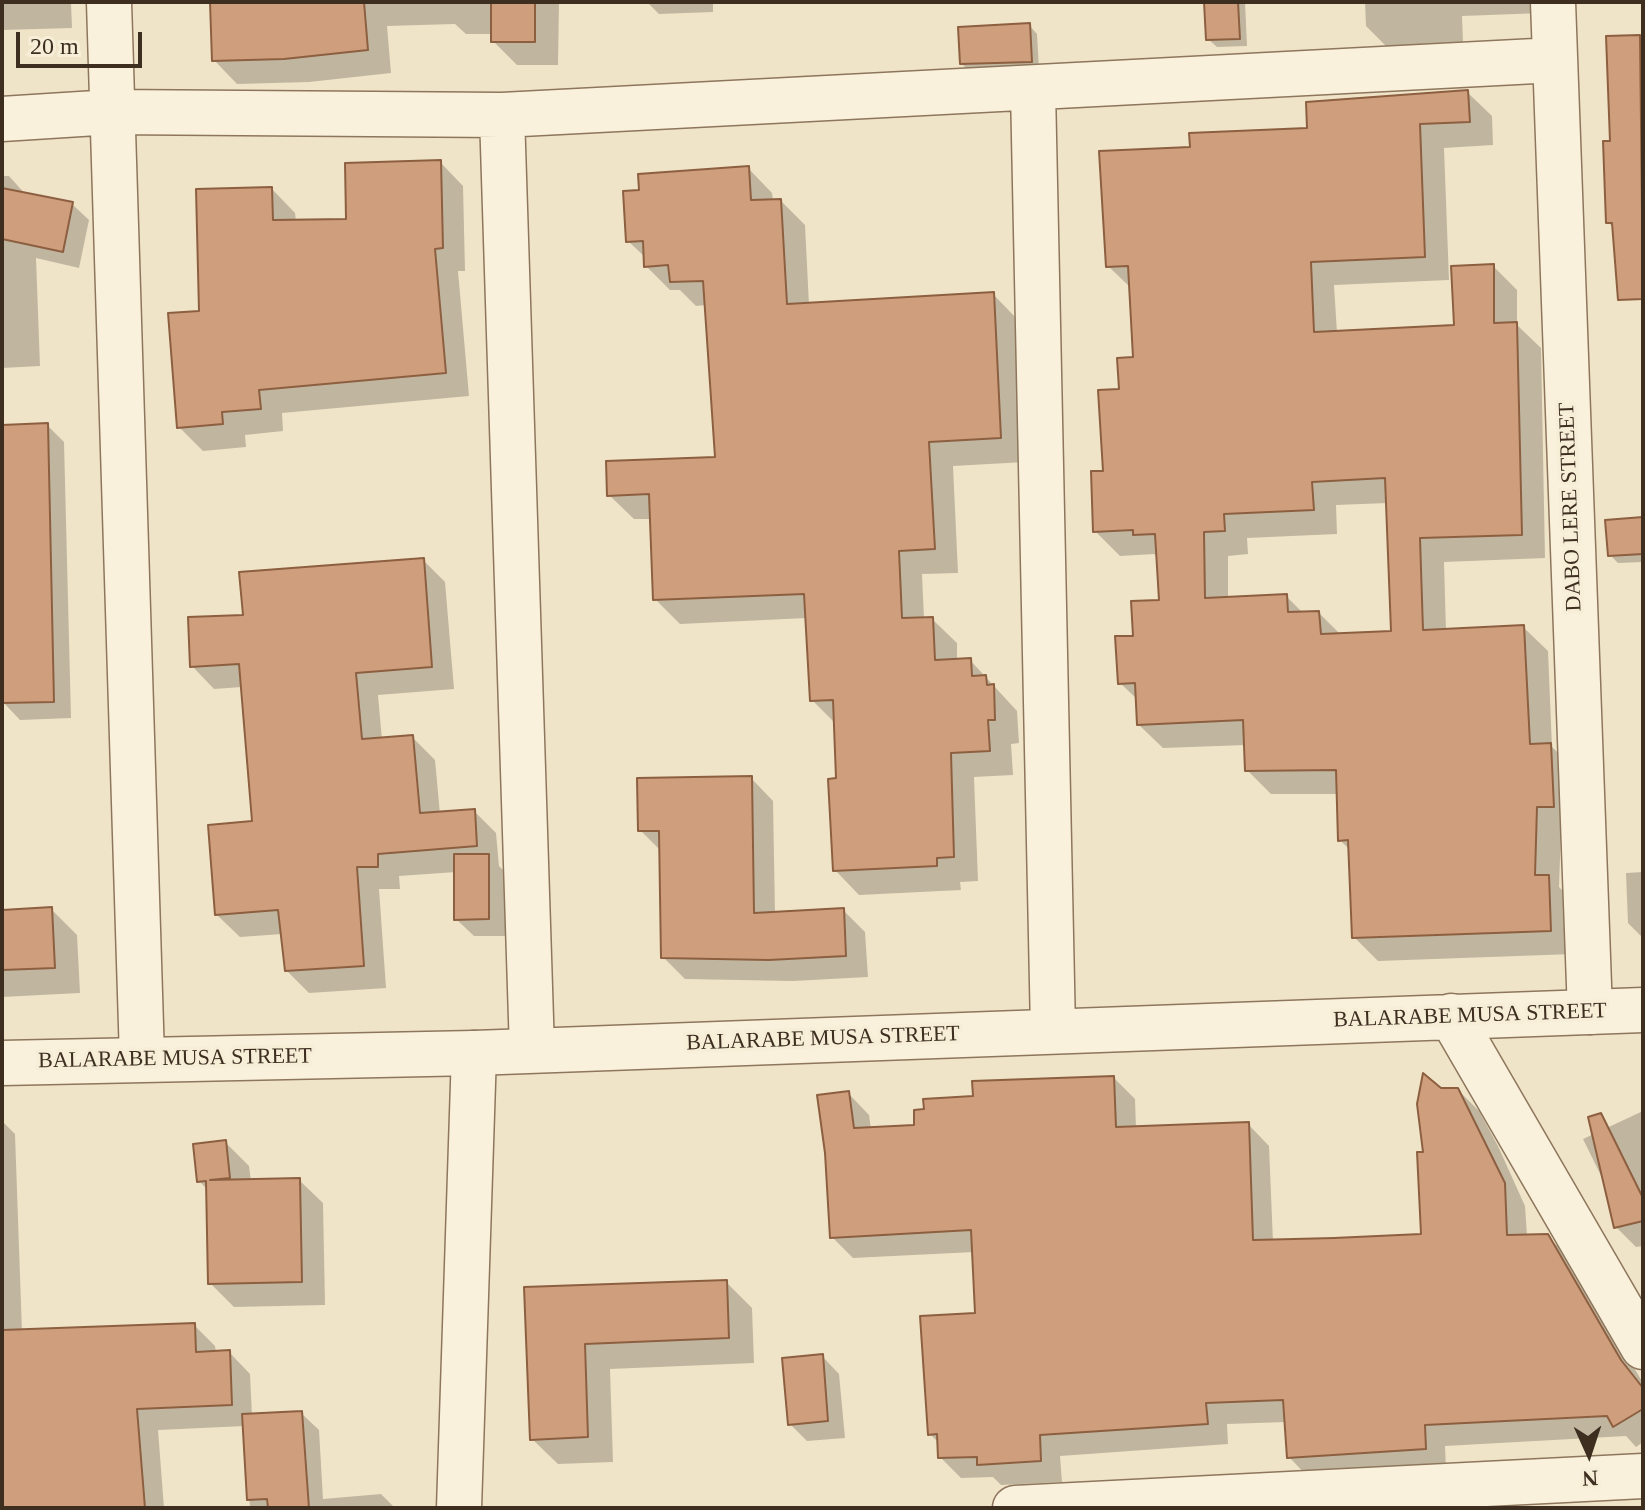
<!DOCTYPE html>
<html>
<head>
<meta charset="utf-8">
<style>
	body { margin:0 }
	#map { position:relative; width:1645px; height:1510px; overflow:hidden; background:#f0e4c8; font-family:Georgia,serif }
	canvas { display:block }
	.frame { position:absolute; inset:0; border:4px solid #3d2e20; pointer-events:none }
	.north { position:absolute; left:1549px; top:1414px; width:80px; height:80px; -webkit-text-stroke:6px #f7eed8; paint-order:stroke; rotate:177deg; font-size:22px; font-weight:700; line-height:32px; text-align:center; color:#3d2e20 }
	.north::after { content:''; display:block; margin:auto; width:28px; height:36px; background:#3d2e20; clip-path:polygon(50% 0,100% 100%,50% 72%,0 100%) }
	.scale { position:absolute; left:16px; top:32px; width:126px; height:36px; box-sizing:border-box; border:4px solid #3d2e20; border-top:0; padding-left:10px; font-size:24px; line-height:28px; white-space:nowrap; color:#3d2e20; -webkit-text-stroke:6px #f7eed8; paint-order:stroke }
</style>
</head>
<body>
<div id="map">
<canvas width="1645" height="1510"></canvas>
<div class="frame"></div>
<div class="north">N</div>
<div class="scale">20 m</div>
</div>
<script>
const g = document.querySelector('canvas').getContext('2d');
g.lineJoin = 'round';
function fill(path, color) {
  g.fillStyle = color;
  g.fill(path, 'evenodd');
}
function toPath(rows) {
  const path = new Path2D();
  for (const r of rows) {
    path.moveTo(r[0], r[1]);
    for (let i = 2; i < r.length; i += 2) path.lineTo(r[i], r[i + 1]);
  }
  return path;
}
function stroke(path, color, width, dash) {
  g.strokeStyle = color;
  g.lineWidth = width;
  g.lineCap = dash ? 'butt' : 'round';
  g.setLineDash(dash || []);
  g.stroke(path);
}
function label(font, color, halo, rows, align = 'center') {
  g.font = font + ' Georgia,serif';
  g.lineWidth = 7;
  g.setLineDash([]);
  g.textBaseline = 'middle';
  g.strokeStyle = halo;
  g.fillStyle = color;
  for (const [text, x, y, turn = 0] of rows) {
    g.save();
    g.translate(x, y);
    g.rotate((+turn || 0) * Math.PI / 180);
    g.textAlign = isNaN(turn) ? turn : align;
    if (halo) g.strokeText(text, 0, 0);
    g.fillText(text, 0, 0);
    g.restore();
  }
}
const shadow = toPath([
	[2,2,71,2,72,28,2,30],
	[212,2,559,2,558,65,517,65,493,41,493,34,466,34,455,24,387,26,391,73,309,82,237,84,214,60],
	[647,2,713,2,713,12,659,14],
	[1206,2,1245,2,1247,46,1217,47,1208,39],
	[1365,2,1542,2,1543,13,1462,16,1463,42,1386,46,1366,26],
	[1029,25,1037,34,1039,69,970,72,962,64],
	[1639,37,1643,41,1641,296,1614,228,1608,222],
	[1467,92,1492,116,1493,145,1444,148,1449,280,1334,285,1337,333,1456,327,1493,266,1517,290,1517,325,1541,348,1545,558,1444,562,1446,631,1523,627,1548,651,1552,747,1575,769,1578,831,1561,831,1559,887,1573,901,1574,954,1378,961,1354,937,1350,850,1340,840,1338,794,1271,794,1247,770,1246,745,1163,748,1138,724,1138,700,1120,683,1135,637,1161,602,1159,558,1154,554,1120,556,1095,531,1121,391,1135,359,1132,289,1108,266,1192,149,1309,130],
	[1388,503,1394,633,1342,636,1319,613,1303,613,1286,596,1228,599,1228,556,1248,554,1247,538,1337,534,1336,505],
	[440,162,463,186,465,271,458,271,469,396,282,413,283,431,245,435,246,447,203,451,179,427,201,313,272,189,295,213,296,222,348,221],
	[748,168,772,193,773,201,781,201,805,225,809,305,993,294,1017,319,1025,462,953,466,958,573,922,574,924,619,932,619,957,643,957,661,970,660,1017,711,1019,743,1011,744,1013,775,974,777,978,881,960,882,961,890,859,895,835,870,836,724,812,700,807,618,680,624,655,599,652,519,634,519,609,495,717,459,706,305,696,306,680,290,670,290,646,266,646,258,628,241],
	[2,176,9,176,26,195,72,204,89,220,79,268,36,258,40,366,2,368],
	[47,425,64,442,71,718,20,720,3,702,2,427],
	[1643,519,1643,562,1618,563,1610,555],
	[423,560,445,582,454,689,378,695,382,740,412,737,435,760,440,814,474,811,496,833,499,866,506,873,505,936,474,936,456,919,456,872,399,876,400,889,379,889,386,988,309,993,287,971,282,934,240,937,217,915,254,823,242,687,214,689,192,666,245,617],
	[751,778,773,801,775,914,843,910,865,932,868,977,793,981,685,979,663,957,661,851,640,830],
	[1643,872,1643,938,1628,923,1626,873],
	[51,909,77,935,80,993,2,997,2,912],
	[1114,1078,1135,1099,1136,1129,1248,1124,1269,1146,1273,1242,1424,1236,1425,1154,1441,1090,1458,1090,1479,1111,1498,1146,1525,1206,1527,1236,1547,1236,1569,1257,1643,1383,1643,1442,1636,1447,1626,1436,1445,1446,1446,1470,1310,1479,1289,1457,1286,1422,1227,1424,1228,1444,1060,1456,1062,1482,1001,1485,993,1477,961,1478,940,1457,939,1443,930,1434,977,1314,974,1252,853,1258,832,1237,848,1093,869,1115,871,1129,916,1127,975,1098],
	[1643,1111,1643,1246,1636,1247,1616,1227,1607,1188,1583,1139],
	[2,1121,15,1134,22,1332,194,1325,215,1346,216,1353,229,1352,250,1374,252,1416,301,1413,319,1430,323,1499,381,1494,395,1508,250,1508,245,1426,158,1430,164,1508,2,1508],
	[225,1142,249,1166,251,1181,299,1180,323,1203,325,1305,234,1307,210,1283,208,1190,199,1181],
	[726,1282,752,1308,754,1363,610,1369,613,1462,558,1464,532,1439,527,1289],
	[822,1356,839,1374,845,1438,807,1441,790,1424]
]);
const building = toPath([
	[210,2,364,2,368,50,284,59,212,61,210,2],
	[491,2,535,2,535,42,491,42,491,2],
	[1204,2,1238,2,1240,39,1206,40,1204,2],
	[1030,23,1032,62,960,64,958,27,1030,23],
	[1640,35,1643,299,1618,300,1612,223,1606,223,1603,141,1610,141,1606,36,1640,35],
	[1468,90,1470,122,1420,124,1425,257,1311,262,1314,332,1454,325,1451,266,1494,264,1494,323,1517,322,1522,535,1420,538,1423,630,1524,625,1530,744,1551,743,1554,807,1537,807,1535,875,1549,875,1551,931,1352,938,1348,840,1338,841,1336,770,1245,771,1243,720,1137,725,1135,683,1118,684,1115,636,1133,636,1131,601,1159,600,1155,534,1133,535,1133,530,1093,532,1091,471,1103,471,1098,390,1119,389,1117,358,1133,357,1128,266,1106,267,1099,151,1190,147,1189,133,1307,128,1306,102,1468,90],
	[1385,478,1391,631,1321,634,1319,611,1288,612,1287,594,1205,598,1204,532,1225,531,1224,514,1314,510,1312,482,1385,478],
	[441,160,443,248,435,249,446,373,259,390,261,409,222,412,223,424,177,428,168,313,199,311,196,189,272,187,273,220,346,219,345,163,441,160],
	[749,166,751,200,781,199,787,304,994,292,1001,438,929,442,935,549,899,551,902,618,933,617,935,660,971,658,972,676,986,675,987,685,994,684,995,720,988,720,990,751,951,753,954,857,937,858,937,866,833,871,828,779,836,778,833,700,810,701,804,594,653,600,649,494,607,496,606,461,715,457,703,281,670,282,668,265,644,267,643,241,626,242,623,191,639,190,638,174,749,166],
	[2,188,73,202,63,252,2,239,2,188],
	[48,423,54,702,2,703,2,425,48,423],
	[1643,517,1643,554,1608,556,1605,520,1643,517],
	[424,558,432,667,356,673,362,739,413,735,420,813,475,809,477,846,378,854,378,867,357,867,364,966,285,971,278,910,215,915,208,825,252,821,239,664,190,667,188,617,243,615,239,572,424,558],
	[752,776,754,913,844,908,846,956,769,960,661,958,659,831,638,831,637,778,752,776],
	[454,854,489,854,489,919,454,920,454,854],
	[52,907,55,968,2,970,2,910,52,907],
	[1423,1073,1441,1088,1458,1088,1505,1183,1507,1235,1548,1234,1621,1360,1643,1388,1643,1409,1613,1427,1607,1416,1425,1425,1426,1449,1287,1458,1283,1400,1206,1403,1208,1424,1040,1435,1041,1461,977,1465,977,1457,938,1458,937,1434,928,1435,920,1316,975,1313,971,1230,830,1238,825,1153,817,1095,849,1091,854,1128,914,1125,914,1110,924,1109,923,1099,973,1096,972,1081,1114,1076,1116,1127,1249,1122,1253,1240,1334,1238,1421,1234,1417,1152,1423,1152,1417,1104,1423,1073],
	[1601,1113,1643,1198,1643,1221,1614,1228,1588,1117,1601,1113],
	[226,1140,230,1178,210,1180,300,1178,302,1282,208,1284,206,1181,197,1182,193,1144,226,1140],
	[727,1280,729,1338,585,1344,588,1437,530,1440,524,1287,727,1280],
	[195,1323,196,1352,230,1350,232,1405,137,1409,145,1508,2,1508,2,1330,195,1323],
	[823,1354,828,1421,788,1425,782,1358,823,1354],
	[302,1411,309,1508,268,1508,267,1499,247,1500,242,1414,302,1411]
]);
const minor = toPath([
	[109,2,142,1058],
	[1553,2,1590,1012],
	[1033,90,1053,1030],
	[502,115,532,1050],
	[2,119,112,112,502,115,1555,60],
	[459,1508,474,1053],
	[1015,1508,1643,1476]
]);
const tertiary = toPath([
	[1451,1016,1643,1347],
	[2,1063,474,1053,1643,1010]
]);
const streetNames = [
	["DABO LERE STREET",1571,507,-92],
	["BALARABE MUSA STREET",1470,1016,-2],
	["BALARABE MUSA STREET",823,1039,-2],
	["BALARABE MUSA STREET",175,1059,-1]
];
fill(shadow, '#0003');
fill(building, '#cf9f7d');
stroke(building, '#8d5f41', 2);
stroke(minor, '#8d765c', 47);
stroke(tertiary, '#8d765c', 47);
stroke(minor, '#faf1dc', 44);
stroke(tertiary, '#faf1dc', 44);
label('22px', '#3d2e20', '#f7eed8', streetNames);
</script>
</body>
</html>
